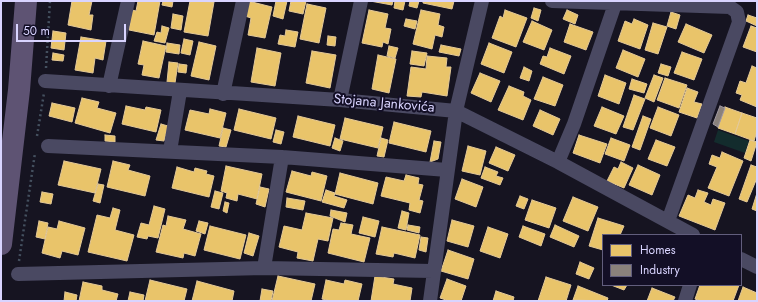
<!DOCTYPE html>
<html>
<head>
<meta charset="utf-8">
<style>
	body { margin:0 }
	#map { position:relative; width:758px; height:302px; overflow:hidden; background:#161421; font-family:Jost,sans-serif }
	canvas { display:block }
	.frame { position:absolute; inset:0; border:2px solid #d9d4ff; pointer-events:none }
	.legend { position:absolute; left:602px; top:234px; width:140px; height:52px; box-sizing:border-box; background:#130f26; border:1px solid #625e7d; margin:0; padding:5px 7px; list-style:none; font-size:12px; color:#d9d4ff }
	.legend li { display:flex; align-items:center; gap:8px; height:20px }
	.legend b { width:20px; border:1px solid #625e7d }
	.scale { position:absolute; left:16px; top:24px; width:110px; height:18px; box-sizing:border-box; border:2px solid #d9d4ff; border-top:0; padding-left:5px; font-size:12px; line-height:14px; white-space:nowrap; color:#d9d4ff; -webkit-text-stroke:3px #130f26; paint-order:stroke }
</style>
</head>
<body>
<div id="map">
<canvas width="758" height="302"></canvas>
<div class="frame"></div>
<ul class="legend">
<li><b style="height:11px;background:#e9c46a"></b>Homes</li>
<li><b style="height:11px;background:#8a817c"></b>Industry</li>
</ul>
<div class="scale">50 m</div>
</div>
<script>
const g = document.querySelector('canvas').getContext('2d');
g.lineJoin = 'round';
function fill(path, color) {
  g.fillStyle = color;
  g.fill(path, 'evenodd');
}
function toPath(rows) {
  const path = new Path2D();
  for (const r of rows) {
    path.moveTo(r[0], r[1]);
    for (let i = 2; i < r.length; i += 2) path.lineTo(r[i], r[i + 1]);
  }
  return path;
}
function stroke(path, color, width, dash) {
  g.strokeStyle = color;
  g.lineWidth = width;
  g.lineCap = dash ? 'butt' : 'round';
  g.setLineDash(dash || []);
  g.stroke(path);
}
function label(font, color, halo, rows, align = 'center') {
  g.font = font + ' Jost,sans-serif';
  g.lineWidth = 4;
  g.setLineDash([]);
  g.textBaseline = 'middle';
  g.strokeStyle = halo;
  g.fillStyle = color;
  for (const [text, x, y, turn = 0] of rows) {
    g.save();
    g.translate(x, y);
    g.rotate((+turn || 0) * Math.PI / 180);
    g.textAlign = isNaN(turn) ? turn : align;
    if (halo) g.strokeText(text, 0, 0);
    g.fillText(text, 0, 0);
    g.restore();
  }
}
const green = toPath([
	[718,130,749,141,745,153,714,142]
]);
const homes = toPath([
	[72,1,92,1,89,15,93,15,91,30,68,25,72,1],
	[138,1,160,1,154,35,129,30,132,10,136,11,138,1],
	[163,1,173,1,172,7,162,5,163,1],
	[190,1,214,2,208,36,184,32,190,1],
	[248,1,272,7,265,38,248,35,251,18,245,16,248,1],
	[276,1,287,1,283,19,273,16,276,1],
	[291,1,306,1,303,14,289,11,291,1],
	[370,1,393,1,392,5,370,1],
	[395,1,405,1,403,10,394,8,395,1],
	[410,1,419,1,417,8,409,6,410,1],
	[423,1,454,1,452,9,423,3,423,1],
	[307,4,326,8,319,43,300,39,307,4],
	[534,8,541,10,538,21,531,18,534,8],
	[369,10,388,14,385,28,391,29,388,44,383,42,382,47,362,43,369,10],
	[421,10,440,14,438,25,444,27,442,37,435,35,432,49,413,44,421,10],
	[505,10,527,18,516,47,492,38,500,16,503,18,505,10],
	[567,10,578,15,575,24,563,19,567,10],
	[671,12,680,15,676,29,667,26,671,12],
	[173,14,183,16,181,30,171,28,173,14],
	[748,15,757,18,757,26,746,21,748,15],
	[406,19,417,21,415,29,404,26,406,19],
	[634,19,648,25,640,49,618,41,625,21,632,24,634,19],
	[532,21,552,30,544,50,523,42,532,21],
	[653,23,667,27,658,54,645,50,653,23],
	[570,24,593,32,586,50,564,42,570,24],
	[686,24,712,35,704,53,678,42,686,24],
	[162,26,169,28,165,43,154,41,157,32,161,33,162,26],
	[751,26,757,28,757,52,743,47,751,26],
	[286,30,298,32,295,47,278,44,280,35,285,36,286,30],
	[53,31,66,33,64,50,51,48,53,31],
	[328,36,336,37,335,46,327,45,328,36],
	[81,37,106,41,103,60,95,58,93,73,75,70,81,37],
	[184,39,193,41,190,55,181,53,184,39],
	[143,41,166,46,159,78,142,75,144,65,138,64,143,41],
	[199,42,216,46,209,80,191,76,199,42],
	[167,43,180,45,179,54,166,52,167,43],
	[489,43,512,52,504,73,481,64,489,43],
	[441,45,461,49,459,56,439,52,441,45],
	[389,46,398,48,395,58,387,56,389,46],
	[257,48,281,53,275,86,251,82,257,48],
	[550,48,571,56,564,74,540,64,543,56,547,57,550,48],
	[623,50,645,59,638,77,616,68,623,50],
	[312,51,336,55,330,88,306,83,312,51],
	[412,51,427,53,424,66,410,64,412,51],
	[682,52,702,59,694,80,674,73,682,52],
	[53,53,64,55,63,61,52,60,53,53],
	[378,55,396,59,389,93,372,89,378,55],
	[427,56,447,58,446,67,451,67,447,96,422,92,421,97,407,96,411,67,426,69,427,56],
	[169,62,178,63,175,83,167,82,169,62],
	[179,64,187,65,186,73,178,72,179,64],
	[661,64,671,67,668,76,658,73,661,64],
	[752,66,757,68,757,107,740,100,742,95,736,93,740,81,746,83,752,66],
	[524,67,532,71,529,81,520,78,524,67],
	[480,73,500,81,491,102,471,93,480,73],
	[605,75,626,83,619,104,598,96,605,75],
	[654,75,663,78,654,102,645,98,654,75],
	[543,77,563,85,555,106,534,99,543,77],
	[665,78,687,85,679,108,657,100,665,78],
	[632,79,647,84,644,93,629,89,632,79],
	[509,86,524,92,523,96,531,100,523,120,498,110,509,86],
	[687,88,698,92,694,102,702,104,697,118,679,112,687,88],
	[634,95,645,99,633,130,623,127,634,95],
	[82,98,99,102,97,108,116,113,110,133,75,123,82,98],
	[52,103,75,108,72,122,49,116,52,103],
	[126,106,145,110,146,107,161,110,156,132,122,124,126,106],
	[602,107,624,116,616,134,594,126,602,107],
	[658,107,679,115,671,136,650,128,658,107],
	[725,107,742,113,735,134,718,128,725,107],
	[210,109,226,113,220,138,185,130,190,110,209,114,210,109],
	[239,109,276,118,271,139,234,130,239,109],
	[540,110,560,119,553,135,533,126,540,110],
	[742,113,757,118,757,131,754,141,735,134,742,113],
	[298,116,335,125,330,146,293,137,298,116],
	[643,116,651,119,640,150,632,147,643,116],
	[345,118,383,127,378,148,340,139,345,118],
	[394,122,431,131,426,152,389,143,394,122],
	[161,124,168,126,164,141,156,140,161,124],
	[223,128,231,130,226,147,219,146,223,128],
	[276,130,284,132,281,144,273,142,276,130],
	[105,135,115,136,115,142,105,141,105,135],
	[579,135,607,144,600,163,573,153,579,135],
	[335,138,343,141,340,151,332,148,335,138],
	[381,138,388,140,384,157,377,156,381,138],
	[611,138,630,145,624,161,605,154,611,138],
	[656,140,675,147,667,166,648,159,656,140],
	[750,140,757,142,751,161,744,158,750,140],
	[434,141,441,142,438,159,430,162,434,141],
	[468,146,486,151,480,175,462,171,468,146],
	[496,147,515,155,508,171,489,163,496,147],
	[722,152,743,161,729,196,708,188,717,167,709,164,712,155,720,158,722,152],
	[64,161,101,169,95,193,58,185,64,161],
	[113,161,130,165,128,170,150,176,145,196,107,187,113,161],
	[621,162,633,168,624,188,607,181,614,167,618,169,621,162],
	[638,165,660,175,652,195,629,185,638,165],
	[751,165,757,167,757,178,747,202,739,199,751,165],
	[226,166,262,174,257,199,238,194,237,201,226,198,227,193,221,191,226,166],
	[177,167,194,172,195,168,207,171,206,174,214,176,209,197,172,188,177,167],
	[485,167,498,172,496,176,503,178,500,185,481,178,485,167],
	[292,171,311,176,312,172,327,176,321,201,286,192,292,171],
	[340,173,378,183,373,204,335,194,340,173],
	[406,175,419,178,418,184,423,185,419,200,423,201,420,213,409,210,410,203,381,196,386,177,404,181,406,175],
	[462,179,483,187,476,207,455,199,462,179],
	[98,184,104,185,100,203,93,201,98,184],
	[260,187,269,189,265,207,256,204,260,187],
	[326,190,335,193,334,196,347,200,344,208,322,202,326,190],
	[698,190,708,193,704,202,711,205,713,199,725,203,715,230,679,216,688,195,695,198,698,190],
	[215,191,223,193,219,209,211,207,215,191],
	[42,192,53,194,51,204,40,202,42,192],
	[757,193,757,211,752,209,757,193],
	[520,196,528,199,524,209,516,206,520,196],
	[573,197,598,207,588,231,563,221,573,197],
	[287,198,305,201,303,210,286,207,287,198],
	[532,200,556,208,549,228,525,220,532,200],
	[225,202,229,203,227,213,223,211,225,202],
	[154,206,165,209,158,238,148,236,147,239,137,237,141,223,149,225,154,206],
	[113,208,120,210,115,230,134,235,127,261,88,252,97,215,110,218,113,208],
	[331,210,347,213,345,222,330,216,331,210],
	[402,211,409,213,406,230,398,228,402,211],
	[306,213,333,218,328,241,318,239,313,261,297,258,298,252,279,247,284,226,302,230,306,213],
	[168,216,186,220,183,229,201,234,195,256,184,253,183,258,156,252,163,225,166,226,168,216],
	[363,217,379,221,375,237,359,233,363,217],
	[598,218,624,226,620,235,603,235,603,250,589,246,598,218],
	[452,220,474,226,468,247,447,241,452,220],
	[39,221,48,223,45,239,36,237,39,221],
	[59,221,85,228,78,255,62,251,60,258,42,253,48,227,57,229,59,221],
	[199,221,208,223,205,234,196,231,199,221],
	[341,223,353,225,351,234,370,238,364,262,328,253,333,229,339,230,341,223],
	[408,225,420,227,419,233,407,230,408,225],
	[555,225,579,236,574,247,550,237,555,225],
	[210,226,246,235,240,259,204,250,210,226],
	[523,226,545,234,541,246,519,237,523,226],
	[382,227,420,235,415,258,394,253,393,257,376,254,382,227],
	[488,227,508,234,500,258,480,251,488,227],
	[249,233,259,236,253,256,244,253,249,233],
	[421,237,428,238,426,252,419,250,421,237],
	[448,250,474,259,468,279,441,271,448,250],
	[580,262,594,268,589,279,576,274,580,262],
	[278,276,315,284,311,301,272,301,278,276],
	[375,276,394,279,393,284,412,288,410,301,371,301,375,276],
	[546,277,571,285,566,301,538,301,546,277],
	[447,279,466,286,461,301,449,301,440,298,447,279],
	[150,280,187,289,184,301,145,301,150,280],
	[326,280,344,284,345,280,362,284,358,301,331,301,322,299,326,280],
	[197,281,234,291,232,301,192,301,197,281],
	[83,282,102,286,102,290,118,294,116,301,79,301,83,282],
	[611,285,627,285,624,290,611,285],
	[700,285,739,285,733,301,701,301,695,299,700,285],
	[578,286,608,298,607,301,573,300,578,286],
	[743,287,757,293,757,301,738,301,743,287],
	[652,288,675,297,673,301,647,301,652,288],
	[262,289,273,291,271,301,260,301,262,289],
	[496,291,514,297,513,301,493,301,496,291],
	[65,292,77,295,76,301,64,301,65,292],
	[130,292,144,295,143,301,128,301,130,292]
]);
const industry = toPath([
	[720,106,725,108,718,127,713,124,720,106]
]);
const path = toPath([
	[46,68,50,1],
	[37,136,44,93],
	[19,261,35,153]
]);
const street = toPath([
	[552,1,730,7,737,12,739,22,668,221],
	[45,81,340,100,456,111,558,162,693,235],
	[109,86,128,1],
	[223,94,243,1],
	[340,100,361,1],
	[48,146,282,157,447,170],
	[170,151,180,91],
	[558,162,574,124,615,4],
	[741,259,757,267],
	[264,268,282,157],
	[18,274,264,268,433,271],
	[430,301,456,111,482,1],
	[685,301,690,285]
]);
const primary = toPath([
	[1,244,19,90,26,1]
]);
const streetNames = [
	["Stojana Jankovića",384,104,5]
];
fill(green, '#132c2d');
fill(homes, '#e9c46a');
stroke(homes, '#e4c997', 1);
fill(industry, '#8a817c');
stroke(industry, '#a29aa3', 1);
stroke(path, '#44505f', 2.5, [2, 3]);
stroke(street, '#4a4962', 14);
stroke(primary, '#5e5373', 22);
label('14px', '#d9d4ff', '#130f26', streetNames);
</script>
</body>
</html>
